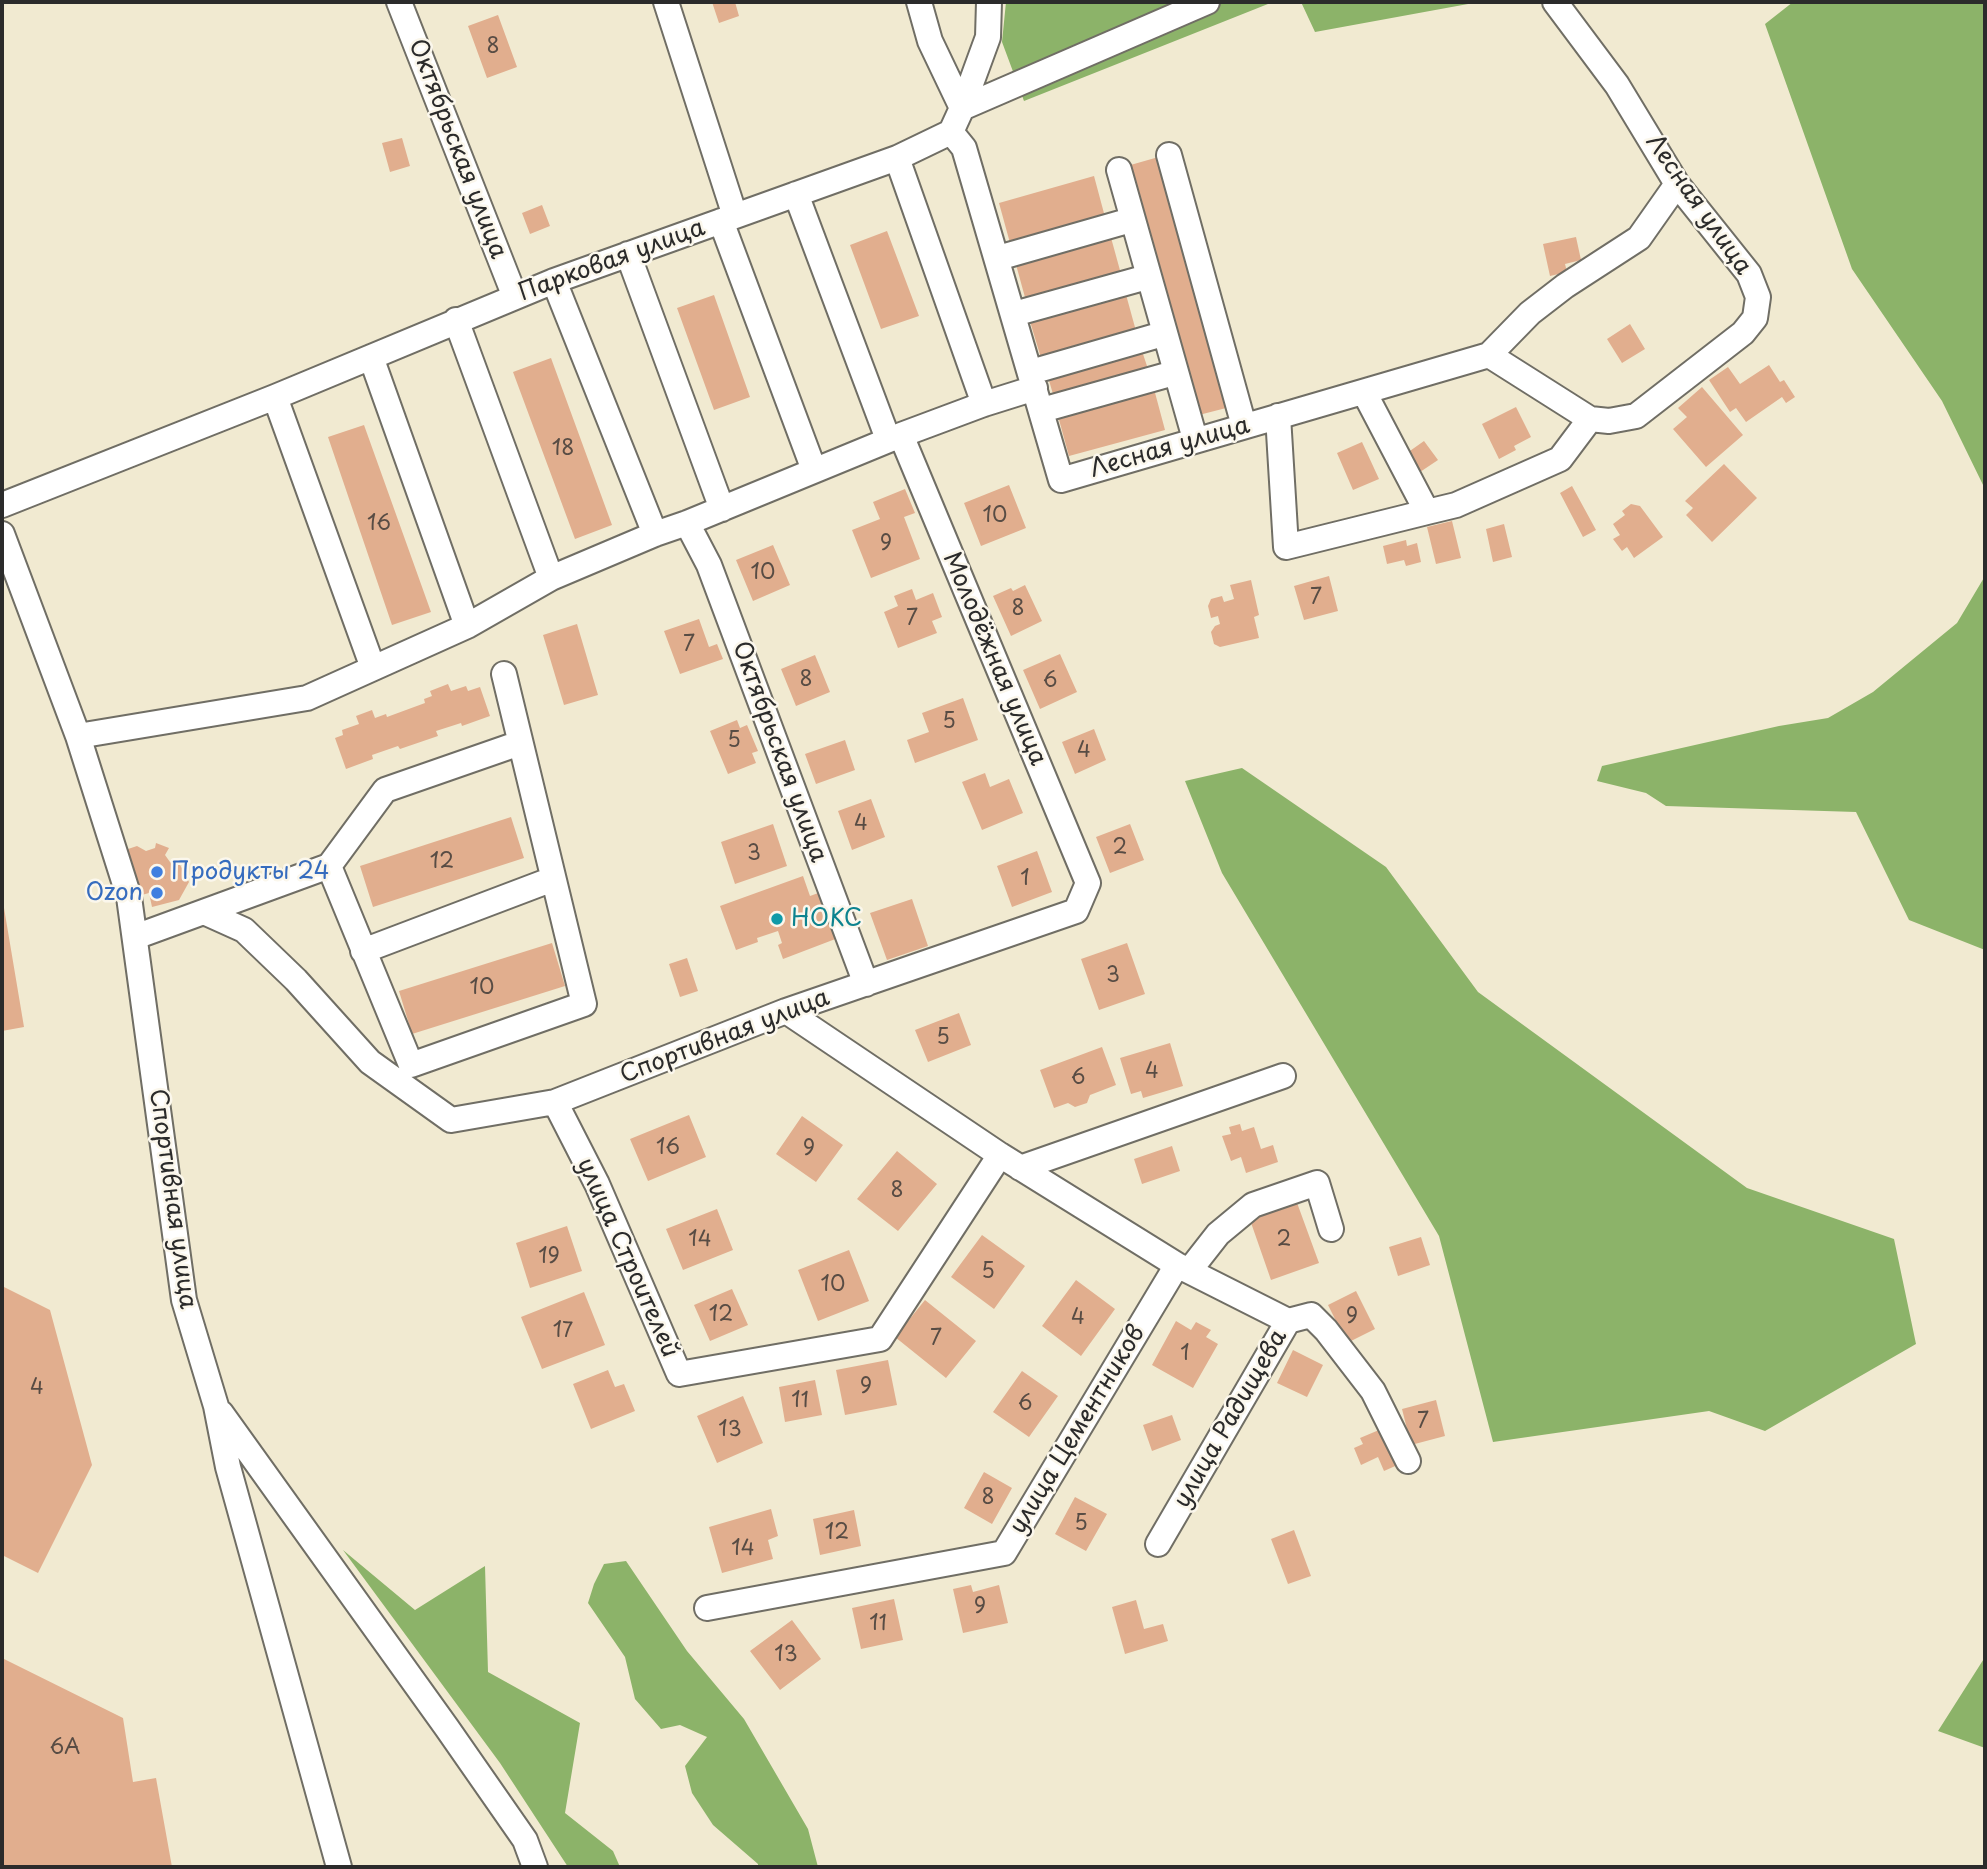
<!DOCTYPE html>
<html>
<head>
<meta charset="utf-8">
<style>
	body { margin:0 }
	#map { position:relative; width:1987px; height:1869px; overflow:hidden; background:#f1ead1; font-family:"Playpen Sans",sans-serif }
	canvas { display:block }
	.frame { position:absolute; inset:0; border:4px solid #2b2b2b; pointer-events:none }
</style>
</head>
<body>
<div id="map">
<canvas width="1987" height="1869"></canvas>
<div class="frame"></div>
</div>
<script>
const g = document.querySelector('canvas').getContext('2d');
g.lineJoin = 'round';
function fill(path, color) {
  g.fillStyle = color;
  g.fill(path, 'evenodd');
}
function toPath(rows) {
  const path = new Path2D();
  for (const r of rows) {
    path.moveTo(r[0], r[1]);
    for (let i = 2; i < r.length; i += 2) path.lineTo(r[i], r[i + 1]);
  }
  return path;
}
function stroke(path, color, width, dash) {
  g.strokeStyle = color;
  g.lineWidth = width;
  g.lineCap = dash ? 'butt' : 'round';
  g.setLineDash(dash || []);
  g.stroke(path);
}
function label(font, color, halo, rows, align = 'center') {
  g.font = font + ' "Playpen Sans",sans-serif';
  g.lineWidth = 5;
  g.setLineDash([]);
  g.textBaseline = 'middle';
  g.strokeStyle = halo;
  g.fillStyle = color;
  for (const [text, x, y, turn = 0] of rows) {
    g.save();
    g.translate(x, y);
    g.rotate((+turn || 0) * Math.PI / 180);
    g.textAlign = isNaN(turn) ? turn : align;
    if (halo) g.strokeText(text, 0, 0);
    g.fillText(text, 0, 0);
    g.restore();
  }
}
const forest = toPath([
	[1006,2,1273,2,1024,101,1002,42],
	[1301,2,1479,2,1315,32],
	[1793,2,1985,2,1985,489,1942,401,1852,269,1765,24],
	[1985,576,1985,950,1909,920,1856,812,1666,806,1646,793,1597,781,1602,766,1779,726,1828,718,1873,692,1957,623],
	[1242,768,1386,867,1478,992,1747,1188,1894,1239,1916,1344,1765,1431,1709,1411,1493,1442,1439,1236,1222,873,1185,781],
	[343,1550,415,1610,485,1566,488,1672,580,1723,565,1813,613,1851,620,1867,568,1867,500,1763],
	[626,1561,687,1651,744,1719,808,1829,818,1867,758,1867,758,1864,713,1825,692,1793,685,1766,707,1737,680,1725,661,1729,635,1699,625,1657,588,1603,594,1584,604,1564],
	[1985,1657,1985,1748,1938,1731]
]);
const building = toPath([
	[712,2,735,2,739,16,719,23],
	[498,15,517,67,487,78,468,26],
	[402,138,410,166,390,172,382,143],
	[1162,156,1230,407,1195,416,1127,166],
	[1094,176,1105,217,1010,243,999,203],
	[542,205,550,226,530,234,522,213],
	[887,231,919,316,881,329,850,245],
	[1110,234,1121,274,1026,301,1015,261],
	[1576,237,1581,260,1565,264,1567,272,1550,276,1543,244],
	[1125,291,1136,331,1041,358,1029,318],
	[714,295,750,397,714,410,677,308],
	[1630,324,1645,349,1622,363,1607,339],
	[1141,348,1149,372,1055,401,1048,377],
	[551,358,612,525,575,539,513,372],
	[1769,365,1780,382,1784,380,1795,397,1786,403,1782,397,1746,422,1736,408,1730,412,1709,380,1728,367,1740,384],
	[1702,387,1743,435,1706,467,1673,429,1687,417,1678,408],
	[1154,389,1165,430,1069,456,1058,416],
	[1516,407,1531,437,1514,446,1516,450,1499,459,1482,424],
	[364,425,431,612,392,625,328,437],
	[1424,441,1438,460,1420,472,1407,453],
	[1362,442,1379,479,1353,490,1337,453],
	[1724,464,1757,498,1712,542,1686,515,1693,508,1685,501],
	[1009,485,1026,528,981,546,964,503],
	[1572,486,1596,530,1583,537,1560,493],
	[905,489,915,513,904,517,920,559,871,578,852,530,880,519,873,502],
	[1631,504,1640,506,1663,537,1634,558,1627,547,1622,551,1613,539,1620,535,1613,524,1625,515,1622,511],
	[1452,521,1461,558,1436,564,1427,527],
	[1504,524,1512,557,1493,562,1486,529],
	[1406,540,1407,546,1417,543,1421,562,1406,566,1404,560,1387,564,1383,546],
	[773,545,790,585,753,601,736,560],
	[1329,576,1338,611,1304,620,1294,586],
	[1251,580,1259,615,1254,617,1259,638,1220,647,1214,644,1211,632,1215,626,1220,624,1218,616,1211,618,1208,606,1211,599,1222,596,1224,602,1234,599,1230,585],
	[1025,585,1042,621,1011,636,993,596,1011,588,1013,591],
	[912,589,916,600,933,593,942,617,932,621,937,633,898,648,884,612,898,606,894,596],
	[699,619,709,647,717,644,723,659,680,674,664,631],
	[577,624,598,695,564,705,543,635],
	[1060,654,1077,692,1040,709,1023,670],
	[815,655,830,692,796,706,781,669],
	[448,684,451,691,466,686,468,691,480,687,490,716,462,726,461,723,436,731,438,736,400,749,398,746,372,755,373,759,346,769,335,738,343,735,342,730,359,724,356,716,372,710,375,718,386,714,387,717,425,703,424,699,432,696,430,691],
	[963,698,978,740,915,763,907,740,929,732,922,713],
	[737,720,740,728,747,725,758,751,752,753,756,763,728,774,710,731],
	[1094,729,1106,760,1075,774,1062,742],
	[845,740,855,770,816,784,805,754],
	[985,773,990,787,1009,779,1023,813,982,830,962,782],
	[871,799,885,837,852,850,838,811],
	[511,817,524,858,373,907,360,866],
	[773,824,787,866,735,884,721,842],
	[1130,824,1144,860,1110,873,1096,837],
	[156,843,169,848,165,855,170,862,177,859,189,882,179,900,152,907,149,893,138,896,122,851,137,846,146,851,155,848],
	[1037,851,1052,892,1012,907,997,866],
	[803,876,810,896,821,892,838,938,783,959,778,945,782,943,778,931,757,938,758,942,736,950,720,906],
	[2,896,24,1027,2,1031],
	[912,899,928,946,887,960,870,913],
	[552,943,565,986,412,1034,399,991],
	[1127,943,1145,994,1099,1010,1081,959],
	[687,958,698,991,680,997,669,964],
	[959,1013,971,1045,928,1062,915,1030],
	[1170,1043,1183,1086,1143,1098,1141,1091,1131,1094,1120,1058],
	[1102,1047,1116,1085,1090,1095,1087,1103,1075,1107,1068,1103,1054,1108,1040,1070],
	[689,1115,706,1157,648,1181,630,1139],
	[802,1116,843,1145,816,1182,776,1154],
	[1240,1124,1242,1131,1254,1127,1261,1149,1273,1145,1278,1162,1246,1173,1241,1157,1231,1161,1222,1136,1231,1134,1229,1127],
	[1172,1146,1180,1171,1142,1184,1134,1159],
	[897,1151,937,1184,898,1231,857,1199],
	[1296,1200,1319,1263,1271,1280,1249,1217],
	[717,1209,733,1250,683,1270,666,1229],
	[567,1226,582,1271,530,1288,516,1243],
	[982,1235,1025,1266,994,1309,951,1277],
	[1421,1237,1430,1265,1398,1276,1389,1247],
	[849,1250,869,1301,818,1321,798,1270],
	[1076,1280,1115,1309,1081,1356,1042,1326],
	[2,1286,50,1310,92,1465,38,1573,2,1555],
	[732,1289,748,1325,710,1341,694,1305],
	[1356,1291,1375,1329,1347,1343,1328,1305],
	[584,1292,605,1345,542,1369,521,1317],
	[925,1300,976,1341,946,1378,895,1337],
	[1176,1321,1191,1330,1196,1322,1211,1330,1206,1337,1218,1344,1193,1388,1152,1365],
	[1293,1350,1323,1365,1307,1397,1277,1383],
	[888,1360,897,1405,845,1415,836,1370],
	[608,1370,615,1387,624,1384,635,1411,591,1429,573,1384],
	[1022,1371,1058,1396,1029,1437,993,1412],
	[815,1380,822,1415,785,1422,779,1387],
	[743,1396,763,1443,717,1463,697,1416],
	[1436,1400,1445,1436,1411,1445,1402,1409],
	[1172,1415,1181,1440,1152,1451,1143,1425],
	[1379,1430,1385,1444,1393,1441,1402,1463,1384,1471,1378,1457,1361,1465,1354,1448,1363,1444,1360,1438],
	[984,1472,1012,1488,992,1524,964,1508],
	[1075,1497,1107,1514,1086,1551,1055,1534],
	[771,1509,778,1536,768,1540,773,1559,722,1573,709,1527],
	[854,1510,861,1546,820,1555,813,1519],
	[1294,1530,1311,1576,1288,1584,1271,1539],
	[971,1585,973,1592,999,1585,1008,1623,963,1633,953,1589],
	[894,1599,903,1640,861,1649,852,1608],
	[1136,1600,1144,1629,1163,1624,1168,1641,1125,1654,1112,1607],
	[792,1620,821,1659,780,1690,750,1651],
	[2,1658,123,1718,133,1782,156,1778,172,1867,2,1867]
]);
const minor = toPath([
	[399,2,515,297],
	[666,2,735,216],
	[919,2,930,41,962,108],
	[962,108,988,37,989,2],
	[951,132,964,148,1061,480,1489,355,1590,419,1609,421,1636,416,1743,333,1755,318,1758,297,1749,274,1677,184,1617,85,1555,2],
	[1169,155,1244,426],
	[897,158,984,404],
	[1119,170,1195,439],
	[796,194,888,439],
	[721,221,814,470],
	[628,254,722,509],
	[998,258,1124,222],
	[554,281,655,534],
	[1014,314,1140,279],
	[456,320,551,578],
	[1489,355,1530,313,1565,286,1639,238,1677,184],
	[371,357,467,626],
	[1031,372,1156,336],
	[1364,392,1427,512,1456,505,1560,459,1590,419],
	[275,397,373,668],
	[1042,410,1167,375],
	[1278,416,1286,547,1427,512],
	[2,505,275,397,554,281,897,158,951,132,962,108,1207,2],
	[687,523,709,565,866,984],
	[2,534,78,736,129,897,184,1300,216,1406,228,1467,339,1867],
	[78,736,307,698,467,626,551,578,655,534,687,523,901,435,984,404,1035,388],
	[329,866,385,790,520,743],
	[204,912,244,930,296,980,370,1062,451,1120,555,1102,786,1011,1076,911,1088,883,901,435],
	[135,937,329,866,411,1065,584,1004,504,674],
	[363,951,553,879],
	[786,1011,1000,1155,1177,1265,1288,1321],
	[555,1102,597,1184,679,1374,880,1339,1000,1155],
	[1020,1168,1283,1076],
	[1189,1271,1218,1234,1253,1205,1317,1183,1331,1229],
	[221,1413,447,1728,525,1840,535,1867],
	[1158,1544,1288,1321,1311,1315,1326,1330,1373,1391,1408,1461],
	[707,1608,1004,1553,1177,1265]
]);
const markers = [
	[157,872,7,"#3f7fe0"],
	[157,893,7,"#3f7fe0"],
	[777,919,7,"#0f9aa8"]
];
const numberNames = [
	["8",493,47],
	["18",563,449],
	["10",995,516],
	["16",379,524],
	["9",886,544],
	["10",763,573],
	["7",1316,598],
	["8",1018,609],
	["7",912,619],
	["7",689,645],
	["8",806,680],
	["6",1050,681],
	["5",949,722],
	["5",734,741],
	["4",1084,751],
	["4",861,824],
	["2",1120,848],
	["3",754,854],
	["12",442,862],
	["1",1025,879],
	["3",1113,976],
	["10",482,988],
	["5",943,1038],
	["4",1152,1072],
	["6",1078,1078],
	["16",668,1148],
	["9",809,1149],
	["8",897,1191],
	["14",700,1240],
	["2",1284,1240],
	["19",549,1257],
	["5",988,1272],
	["10",833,1285],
	["12",721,1315],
	["9",1352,1317],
	["4",1078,1318],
	["17",563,1331],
	["7",936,1339],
	["1",1185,1354],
	["9",866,1387],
	["4",37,1388],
	["11",800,1401],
	["6",1025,1404],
	["7",1423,1422],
	["13",730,1430],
	["8",988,1498],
	["5",1081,1524],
	["12",837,1533],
	["14",743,1549],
	["9",980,1607],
	["11",878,1624],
	["13",786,1655],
	["6А",65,1748]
];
const streetNames = [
	["Октябрьская улица",457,149,69],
	["Лесная улица",1698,205,55],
	["Парковая улица",612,261,-20],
	["Лесная улица",1170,448,-16],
	["Молодёжная улица",994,659,67],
	["Октябрьская улица",779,752,70],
	["Спортивная улица",725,1037,-21],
	["Спортивная улица",172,1199,82],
	["улица Строителей",627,1258,66],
	["улица Радищева",1231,1419,-60],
	["улица Цементников",1078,1430,-59]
];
const shopNames = [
	["Продукты 24",171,872],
	["Ozon",143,893,"right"]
];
const cultureNames = [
	["НОКС",791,919]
];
fill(forest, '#8cb369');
fill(building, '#e1ae8e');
stroke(minor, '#706e65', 28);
stroke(minor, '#fff', 24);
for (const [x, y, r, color] of markers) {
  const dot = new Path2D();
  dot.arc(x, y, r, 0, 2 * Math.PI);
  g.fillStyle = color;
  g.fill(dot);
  stroke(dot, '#fbf7ec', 2.5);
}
label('21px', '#584c44', null, numberNames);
label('24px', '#2b2b2b', '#fbf7ec', streetNames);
label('24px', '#366cbe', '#fbf7ec', shopNames, 'left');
label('24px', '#0d838f', '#fbf7ec', cultureNames, 'left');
</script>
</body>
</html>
